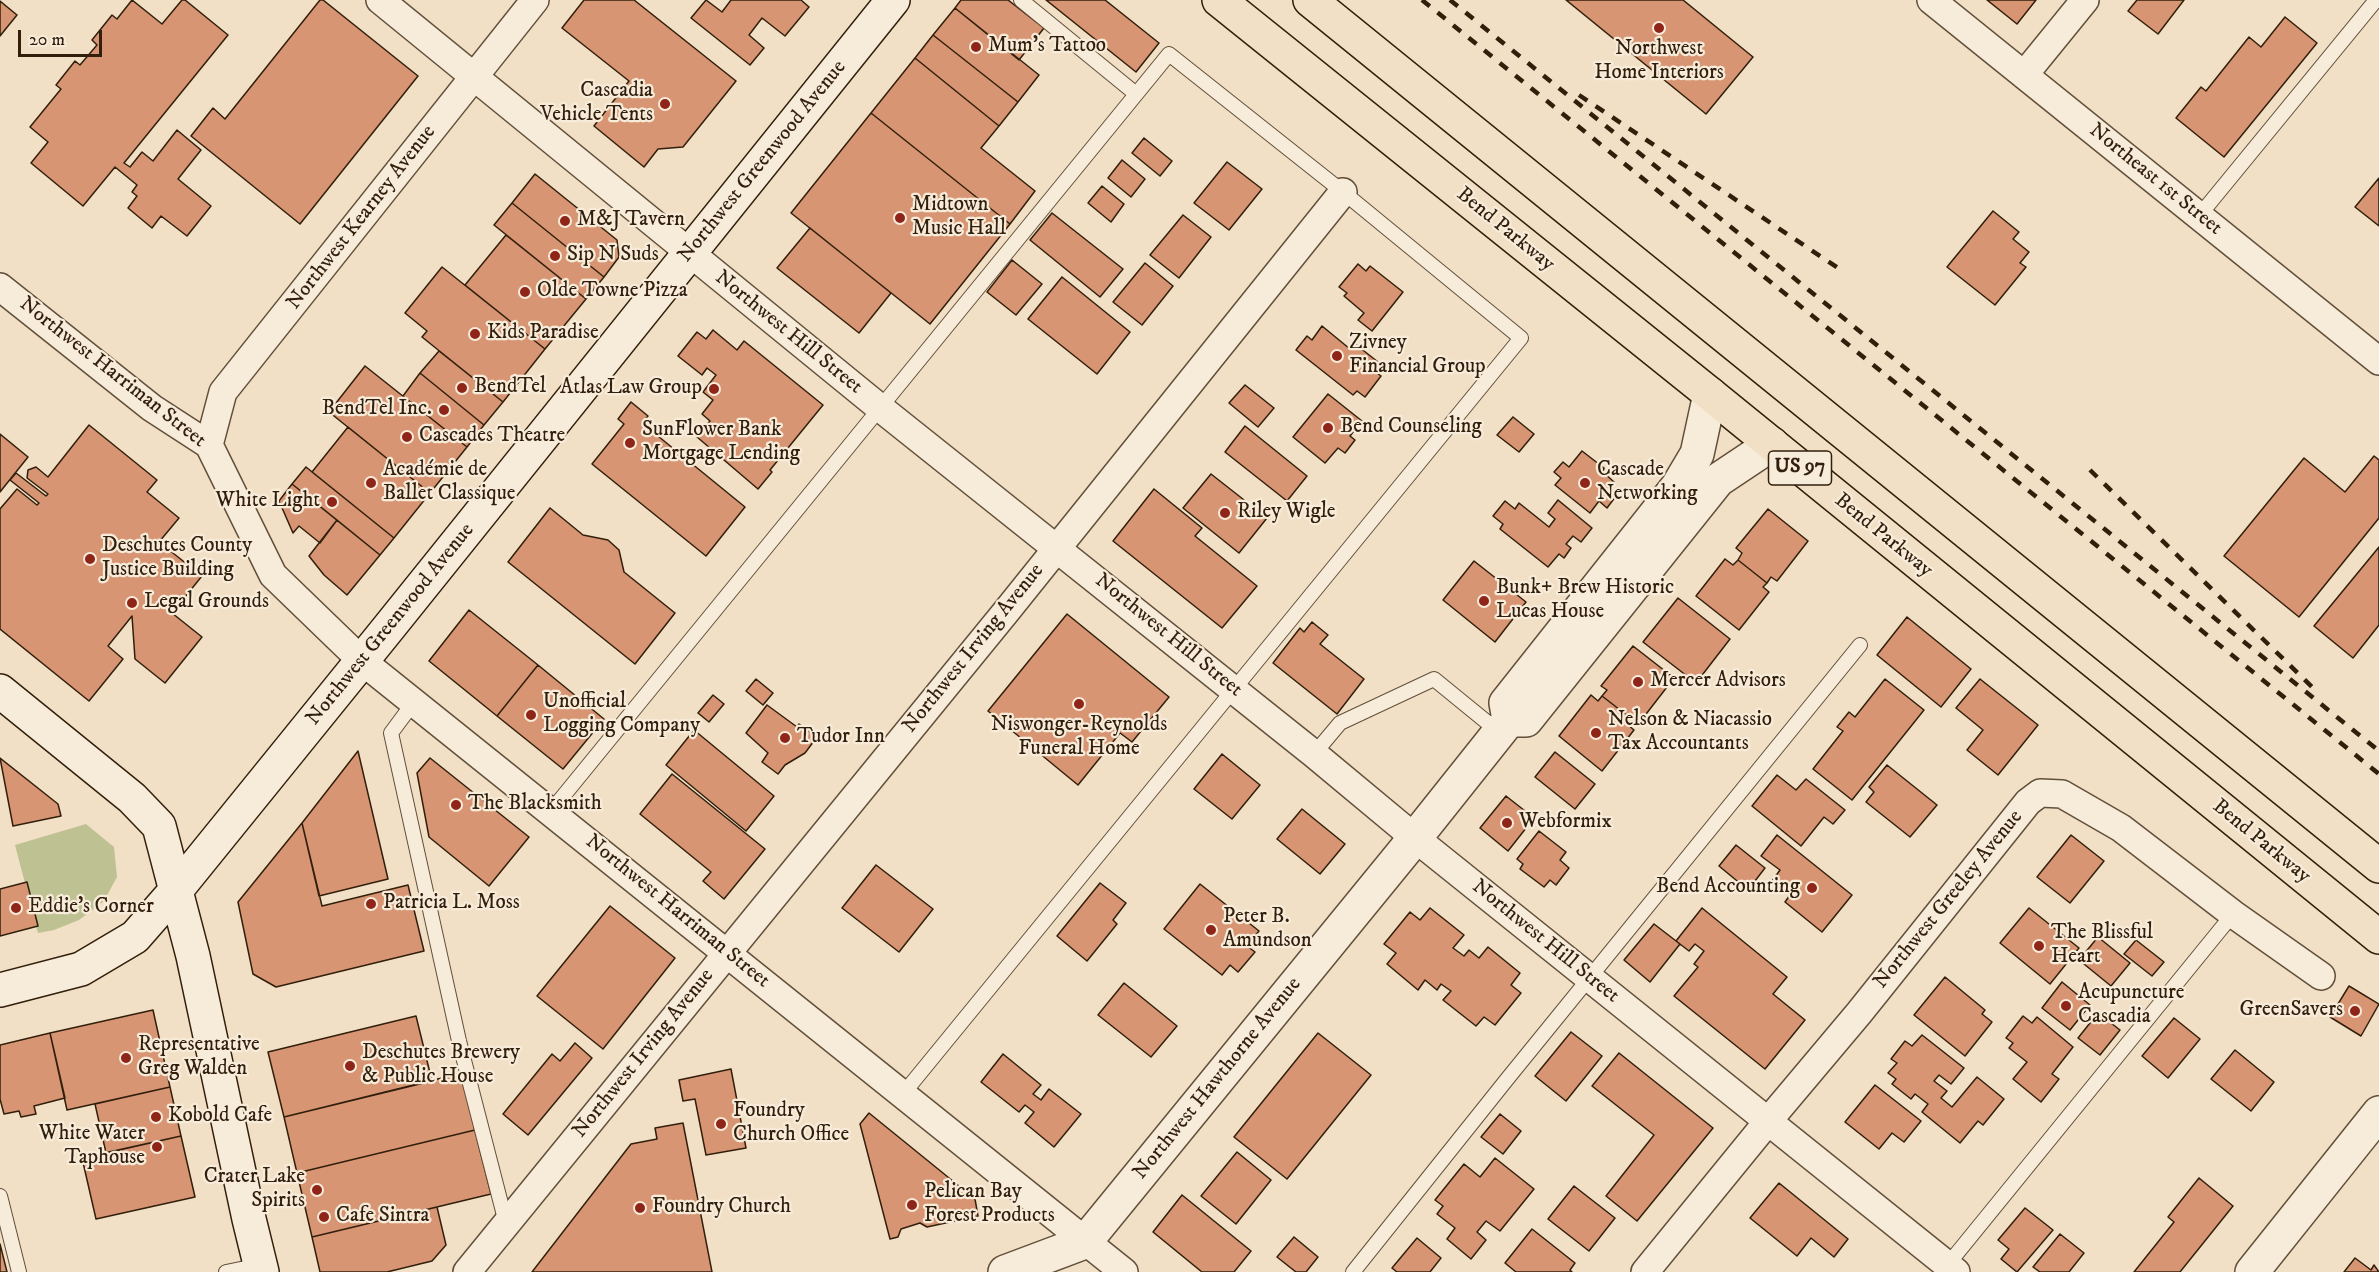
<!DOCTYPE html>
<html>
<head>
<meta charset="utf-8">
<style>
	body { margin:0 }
	#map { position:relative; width:2379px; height:1272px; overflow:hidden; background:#f2e0c6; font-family:"IM FELL DW Pica",serif }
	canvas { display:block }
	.scale { position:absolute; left:18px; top:30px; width:84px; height:27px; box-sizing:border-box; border:3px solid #311f0b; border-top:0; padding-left:8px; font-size:18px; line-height:21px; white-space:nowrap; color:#311f0b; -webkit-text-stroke:4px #f7ebda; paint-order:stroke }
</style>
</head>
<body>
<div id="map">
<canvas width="2379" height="1272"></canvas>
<div class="scale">20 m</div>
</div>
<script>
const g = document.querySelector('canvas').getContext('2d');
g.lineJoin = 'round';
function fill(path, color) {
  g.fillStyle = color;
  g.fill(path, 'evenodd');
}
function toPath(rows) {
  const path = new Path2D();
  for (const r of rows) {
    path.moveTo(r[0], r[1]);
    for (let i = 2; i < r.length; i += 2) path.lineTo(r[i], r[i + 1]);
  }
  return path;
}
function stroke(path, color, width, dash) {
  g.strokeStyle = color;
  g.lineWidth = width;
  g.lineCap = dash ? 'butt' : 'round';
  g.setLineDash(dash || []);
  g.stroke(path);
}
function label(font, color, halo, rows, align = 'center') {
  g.font = font + ' "IM FELL DW Pica",serif';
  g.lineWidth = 4.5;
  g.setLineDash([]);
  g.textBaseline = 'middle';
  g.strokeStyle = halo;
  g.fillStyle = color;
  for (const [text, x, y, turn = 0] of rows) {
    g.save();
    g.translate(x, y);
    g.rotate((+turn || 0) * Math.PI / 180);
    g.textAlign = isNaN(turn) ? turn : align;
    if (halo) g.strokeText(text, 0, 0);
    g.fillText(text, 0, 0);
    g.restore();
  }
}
const green = toPath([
	[86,824,114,847,117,877,104,901,79,920,54,930,38,933,15,845]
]);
const building = toPath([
	[132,0,162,24,182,0,185,0,228,35,124,163,130,167,142,152,153,161,177,130,201,150,178,179,211,206,187,236,161,216,152,228,128,208,137,196,132,192,137,185,115,167,83,206,31,163,48,142,30,127,61,89,56,85,75,61,80,65,97,45,92,40,112,15,117,19,132,0],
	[320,0,323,0,418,76,300,224,191,136,213,108,225,119,320,0],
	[584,0,634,0,736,81,683,147,658,149,644,167,594,126,629,81,562,28,584,0],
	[706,0,722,12,731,0,801,0,809,7,785,36,762,18,749,35,764,48,750,65,691,18,706,0],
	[961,0,1008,0,1044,28,1019,60,955,8,961,0],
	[1046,0,1105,0,1159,43,1136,72,1046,0],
	[1566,0,1683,0,1753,57,1706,114,1566,0],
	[1987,0,2036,0,2017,24,1987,0],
	[2137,0,2184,0,2158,34,2128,11,2137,0],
	[0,1,17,15,0,36,0,1],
	[955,8,1039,75,1018,102,933,35,955,8],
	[2285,17,2317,43,2224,157,2176,118,2201,87,2206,91,2249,37,2261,47,2285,17],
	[933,35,1018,102,999,126,915,58,933,35],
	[915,58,999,126,981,148,1035,191,1010,224,871,113,915,58],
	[871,113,1010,224,930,324,791,213,871,113],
	[1144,138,1172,161,1160,176,1132,153,1144,138],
	[1122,160,1145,179,1131,197,1108,178,1122,160],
	[1227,162,1262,189,1229,230,1194,203,1227,162],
	[535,174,617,240,619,257,604,277,512,203,535,174],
	[2379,178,2379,226,2355,207,2379,178],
	[1102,186,1124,204,1111,222,1088,203,1102,186],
	[512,203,604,277,586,299,494,225,512,203],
	[1993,211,2019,232,2013,239,2029,252,2020,263,2026,267,1995,305,1947,267,1993,211],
	[1052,213,1123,269,1100,297,1030,240,1052,213],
	[1183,215,1211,237,1179,278,1150,255,1183,215],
	[810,228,891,293,859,333,777,268,810,228],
	[506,235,586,299,545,349,465,285,506,235],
	[1012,260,1042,284,1016,315,987,292,1012,260],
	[1145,263,1173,286,1142,325,1113,302,1145,263],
	[1358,264,1366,271,1370,266,1403,292,1372,331,1358,320,1364,313,1344,296,1347,293,1339,287,1358,264],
	[442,267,545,349,503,402,422,337,427,331,405,313,442,267],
	[1062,277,1130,332,1097,374,1028,319,1062,277],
	[1322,326,1350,349,1354,343,1378,362,1372,369,1381,376,1365,397,1357,391,1353,395,1296,350,1307,336,1312,340,1322,326],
	[713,330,737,350,744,341,823,405,770,470,772,472,758,489,697,437,710,421,702,414,713,400,703,392,716,375,707,368,702,375,678,356,697,332,706,339,713,330],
	[439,351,503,402,484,425,420,373,439,351],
	[365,366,467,447,430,493,329,412,365,366],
	[420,373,484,425,467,447,403,396,420,373],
	[1245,385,1274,408,1258,427,1229,403,1245,385],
	[1328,394,1362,421,1350,436,1355,440,1345,453,1338,448,1325,463,1293,437,1328,394],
	[631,402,648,416,642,423,745,507,706,556,592,464,624,424,618,419,631,402],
	[1513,417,1534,434,1519,452,1497,435,1513,417],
	[89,425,157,480,147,492,179,518,159,542,202,576,172,613,202,637,165,683,135,659,132,616,108,646,123,659,89,701,0,629,0,509,17,489,37,505,39,503,10,480,16,473,46,496,48,494,27,478,28,470,36,467,48,477,89,425],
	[1245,426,1307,476,1287,501,1225,452,1245,426],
	[348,427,430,493,394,538,312,472,348,427],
	[0,434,28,457,0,492,0,434],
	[1582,451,1604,468,1603,472,1614,482,1608,489,1616,496,1607,508,1599,501,1590,513,1555,485,1561,478,1554,472,1563,462,1569,467,1582,451],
	[2374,456,2379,460,2379,518,2299,617,2224,556,2304,458,2345,492,2374,456],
	[306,467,394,538,380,555,292,484,306,467],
	[1211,474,1267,518,1239,553,1183,508,1211,474],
	[292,484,337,520,320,543,299,526,293,533,279,501,292,484],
	[1154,489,1202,528,1195,536,1257,586,1222,628,1113,541,1154,489],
	[1558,500,1592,528,1581,542,1573,536,1566,544,1571,548,1564,558,1559,554,1548,567,1500,529,1503,524,1493,516,1505,501,1515,509,1519,503,1549,527,1555,519,1548,513,1558,500],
	[550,508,583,535,608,540,619,550,624,572,675,613,635,664,508,562,550,508],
	[1768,509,1808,541,1777,581,1771,577,1767,583,1738,560,1742,553,1736,548,1768,509],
	[337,520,380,555,347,595,324,575,309,556,337,520],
	[2379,547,2379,625,2353,658,2314,626,2379,547],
	[1725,559,1733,565,1738,560,1767,583,1763,587,1769,592,1739,630,1696,596,1725,559],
	[1474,561,1526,602,1495,642,1443,600,1474,561],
	[1678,598,1730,639,1696,683,1643,642,1678,598],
	[469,610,538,665,497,716,429,661,469,610],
	[1067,614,1169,697,1132,742,1120,733,1078,785,988,711,1067,614],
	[1907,617,1971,669,1941,707,1877,655,1907,617],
	[1312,622,1328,635,1320,644,1364,679,1337,714,1273,663,1300,628,1304,632,1312,622],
	[1633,646,1674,678,1643,718,1637,714,1633,720,1602,696,1607,690,1601,686,1633,646],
	[538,665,604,719,563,769,497,716,538,665],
	[756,679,773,693,763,705,746,691,756,679],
	[1885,679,1924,710,1852,800,1813,769,1843,731,1837,727,1849,712,1855,717,1885,679],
	[1980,679,2038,725,1998,775,1967,750,1983,730,1956,708,1980,679],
	[713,695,724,704,709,722,698,713,713,695],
	[1591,695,1598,701,1602,696,1633,720,1628,725,1634,730,1602,771,1559,736,1591,695],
	[767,705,797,727,799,724,817,737,805,753,785,765,778,774,762,762,768,753,746,733,767,705],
	[694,730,774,796,746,831,666,765,694,730],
	[358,751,388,879,319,896,302,823,358,751],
	[1555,752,1595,784,1575,809,1535,777,1555,752],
	[1222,754,1260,785,1232,819,1194,789,1222,754],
	[0,758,58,804,61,816,13,826,0,758],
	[430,758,529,837,489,886,429,837,417,773,430,758],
	[1887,765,1937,805,1910,837,1866,802,1874,792,1869,787,1887,765],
	[672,774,765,849,724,899,703,881,711,872,640,814,672,774],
	[1777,775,1796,790,1806,779,1845,810,1833,824,1824,817,1801,846,1752,806,1777,775],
	[1506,796,1534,818,1508,851,1480,828,1506,796],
	[1302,809,1345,844,1320,874,1277,839,1302,809],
	[302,823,322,906,408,885,424,951,276,987,253,974,238,902,302,823],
	[1539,831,1566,852,1560,860,1569,868,1556,885,1550,880,1544,887,1520,869,1523,864,1517,859,1539,831],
	[1777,835,1852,895,1822,932,1785,902,1790,895,1772,881,1780,870,1761,856,1777,835],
	[2071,835,2104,861,2070,903,2037,877,2071,835],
	[1736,845,1765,868,1748,890,1719,866,1736,845],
	[876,865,933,909,899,952,842,908,876,865],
	[27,882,38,926,0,936,0,889,27,882],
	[1100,883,1126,903,1113,920,1117,924,1087,961,1057,936,1100,883],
	[1200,884,1259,931,1247,946,1255,952,1238,972,1230,965,1222,975,1164,929,1200,884],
	[610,906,675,958,603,1049,537,996,610,906],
	[1430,908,1464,935,1453,948,1464,956,1469,950,1479,958,1488,947,1520,973,1511,985,1521,993,1495,1025,1484,1017,1476,1026,1443,1000,1451,991,1441,984,1437,990,1425,980,1418,990,1387,964,1396,953,1384,944,1410,912,1420,920,1430,908],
	[1702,908,1787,977,1773,994,1805,1020,1765,1069,1674,996,1698,967,1694,964,1704,951,1695,944,1689,951,1676,941,1702,908],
	[2029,908,2079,948,2050,984,2000,943,2029,908],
	[1654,924,1680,944,1650,982,1624,960,1654,924],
	[2098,937,2130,963,2111,986,2079,960,2098,937],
	[2136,940,2164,962,2152,976,2124,954,2136,940],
	[1945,977,1985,1010,1982,1014,1992,1022,1965,1056,1914,1015,1945,977],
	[2062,982,2090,1005,2070,1030,2042,1008,2062,982],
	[1124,983,1177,1026,1151,1057,1098,1015,1124,983],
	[2349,986,2379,1004,2361,1036,2330,1017,2349,986],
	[153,1010,170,1087,67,1110,50,1033,153,1010],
	[2098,1013,2120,1030,2100,1055,2078,1038,2098,1013],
	[416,1016,432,1081,284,1117,268,1052,416,1016],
	[2023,1016,2032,1023,2037,1017,2073,1047,2052,1074,2059,1079,2041,1102,2013,1079,2027,1062,2009,1048,2013,1043,2006,1038,2023,1016],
	[2174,1018,2200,1039,2168,1078,2142,1056,2174,1018],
	[1571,1032,1602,1056,1566,1101,1535,1076,1571,1032],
	[50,1033,65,1098,34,1106,36,1114,21,1117,19,1111,4,1114,0,1099,0,1045,50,1033],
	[1318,1033,1371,1075,1287,1179,1234,1137,1318,1033],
	[1922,1035,1964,1068,1951,1084,1939,1075,1934,1081,1947,1091,1941,1098,1952,1107,1977,1077,2004,1099,1983,1125,1978,1121,1960,1143,1922,1112,1928,1104,1915,1094,1911,1099,1892,1084,1896,1079,1888,1073,1897,1063,1891,1059,1905,1041,1912,1046,1922,1035],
	[575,1043,592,1058,528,1135,503,1114,552,1054,560,1061,575,1043],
	[2235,1050,2274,1082,2251,1111,2211,1079,2235,1050],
	[1619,1053,1713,1128,1637,1221,1606,1196,1654,1135,1592,1086,1619,1053],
	[1003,1054,1041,1085,1033,1094,1041,1100,1049,1089,1081,1114,1054,1147,1025,1123,1034,1112,1025,1105,1019,1112,981,1082,1003,1054],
	[731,1069,746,1148,706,1155,695,1099,683,1101,679,1080,731,1069],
	[462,1073,475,1130,297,1173,284,1117,462,1073],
	[1875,1085,1921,1121,1904,1142,1892,1133,1879,1149,1845,1122,1875,1085],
	[170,1087,181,1136,106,1153,95,1104,170,1087],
	[869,1113,975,1199,978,1216,927,1227,920,1223,901,1229,898,1237,890,1239,860,1124,869,1113],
	[1500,1114,1521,1131,1503,1154,1481,1137,1500,1114],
	[683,1123,712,1272,532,1272,631,1144,657,1139,655,1128,683,1123],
	[475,1130,491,1194,312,1237,297,1173,475,1130],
	[181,1136,195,1197,96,1219,82,1158,181,1136],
	[1237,1152,1271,1180,1236,1224,1201,1196,1237,1152],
	[1495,1158,1534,1189,1500,1231,1486,1221,1477,1232,1486,1240,1471,1259,1447,1239,1455,1228,1437,1214,1443,1206,1435,1200,1464,1164,1480,1177,1495,1158],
	[2199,1178,2233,1206,2180,1272,2134,1272,2174,1222,2168,1217,2199,1178],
	[1779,1183,1848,1239,1834,1257,1811,1238,1797,1256,1750,1218,1779,1183],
	[1574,1186,1615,1218,1589,1251,1548,1219,1574,1186],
	[1182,1195,1251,1251,1234,1272,1202,1272,1153,1232,1182,1195],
	[437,1207,446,1245,432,1261,387,1272,320,1272,312,1237,437,1207],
	[2025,1208,2053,1230,2017,1272,2001,1259,2009,1249,1998,1240,2025,1208],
	[1532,1229,1575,1263,1570,1270,1572,1272,1516,1272,1505,1263,1532,1229],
	[2060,1234,2084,1253,2069,1272,2040,1272,2033,1267,2060,1234],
	[1294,1237,1318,1257,1306,1272,1296,1272,1277,1257,1294,1237],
	[1417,1238,1441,1258,1430,1272,1397,1272,1392,1268,1417,1238],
	[0,1244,7,1272,0,1272,0,1244],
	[2355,1258,2371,1270,2374,1265,2379,1272,2344,1272,2355,1258]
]);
const service = toPath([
	[1021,0,1136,94],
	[2199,216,2376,0],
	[414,702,391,733,459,1041,506,1223],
	[1314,754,1340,723,1434,679,1499,732],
	[551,811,1169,54,1343,192,1521,338,903,1094],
	[0,1196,19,1272],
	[1945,1268,2233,914],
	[226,1272,260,1265],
	[1353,1272,1508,1078,1860,645]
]);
const minor = toPath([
	[380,0,879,407,1314,754,1415,838,1956,1272],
	[1931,0,2379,361],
	[2024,75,2085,0],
	[0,287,152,408,209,445,273,575,362,661,1124,1272],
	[209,445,223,392,535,0],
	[467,1272,1005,613,1343,192],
	[1645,1272,1769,1120,1859,1013,2028,802,2040,793,2062,794,2121,828,2233,914,2321,976]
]);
const tertiary = toPath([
	[1509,720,1526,720,1718,480,1772,444],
	[1005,1272,1085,1242,1415,838,1509,720,1506,703,1678,486,1697,454,1710,394],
	[2252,1272,2379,1113]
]);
const secondary = toPath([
	[0,691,132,798,159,826,193,956,249,1219,262,1272],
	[0,990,81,969,135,937,177,889,386,631,893,0]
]);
const trunk = toPath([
	[1219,0,1710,394,2379,937],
	[1310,0,2379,866]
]);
const rail = toPath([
	[1422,0,2379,774],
	[1450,0,2379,751],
	[1579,95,1844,272],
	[2090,470,2312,687]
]);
const markers = [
	[1659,28,6,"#8f2418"],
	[976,47,6,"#8f2418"],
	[665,104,6,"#8f2418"],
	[900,218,6,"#8f2418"],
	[565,221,6,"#8f2418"],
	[555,256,6,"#8f2418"],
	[525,292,6,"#8f2418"],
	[475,334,6,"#8f2418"],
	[1337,356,6,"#8f2418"],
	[462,388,6,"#8f2418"],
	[714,389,6,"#8f2418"],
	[444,410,6,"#8f2418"],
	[1328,428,6,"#8f2418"],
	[407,437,6,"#8f2418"],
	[630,443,6,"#8f2418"],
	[371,483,6,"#8f2418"],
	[1585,483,6,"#8f2418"],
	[332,502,6,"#8f2418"],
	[1225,513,6,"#8f2418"],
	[90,559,6,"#8f2418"],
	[1484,601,6,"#8f2418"],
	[132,603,6,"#8f2418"],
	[1638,682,6,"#8f2418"],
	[1079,704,6,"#8f2418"],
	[531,715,6,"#8f2418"],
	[1596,733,6,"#8f2418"],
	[785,738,6,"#8f2418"],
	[456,805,6,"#8f2418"],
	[1507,823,6,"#8f2418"],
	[1812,888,6,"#8f2418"],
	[371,904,6,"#8f2418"],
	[16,908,6,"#8f2418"],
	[1211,930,6,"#8f2418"],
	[2039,946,6,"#8f2418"],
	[2066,1006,6,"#8f2418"],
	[2355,1011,6,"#8f2418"],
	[126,1058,6,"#8f2418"],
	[350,1066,6,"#8f2418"],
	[156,1117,6,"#8f2418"],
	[721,1124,6,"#8f2418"],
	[157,1147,6,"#8f2418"],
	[317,1190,6,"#8f2418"],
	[912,1205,6,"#8f2418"],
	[640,1208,6,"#8f2418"],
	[324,1217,6,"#8f2418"]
];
const shields = [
	[1800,468,63]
];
const shieldNames = [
	["US 97",1800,468]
];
const poiNames = [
	["Mum's Tattoo",988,47],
	["Northwest",1659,50,"center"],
	["Home Interiors",1659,74,"center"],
	["Cascadia",653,92,"right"],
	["Vehicle Tents",653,116,"right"],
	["Midtown",912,206],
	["Music Hall",912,230],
	["M&J Tavern",577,221],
	["Sip N Suds",567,256],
	["Olde Towne Pizza",537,292],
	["Kids Paradise",487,334],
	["Zivney",1349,344],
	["Financial Group",1349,368],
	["BendTel",474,388],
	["Atlas Law Group",702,389,"right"],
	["BendTel Inc.",432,410,"right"],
	["Bend Counseling",1340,428],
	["SunFlower Bank",642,431],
	["Mortgage Lending",642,455],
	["Cascades Theatre",419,437],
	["Académie de",383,471],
	["Ballet Classique",383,495],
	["Cascade",1597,471],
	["Networking",1597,495],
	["White Light",320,502,"right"],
	["Riley Wigle",1237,513],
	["Deschutes County",102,547],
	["Justice Building",102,571],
	["Bunk+ Brew Historic",1496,589],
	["Lucas House",1496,613],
	["Legal Grounds",144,603],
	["Mercer Advisors",1650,682],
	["Unofficial",543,703],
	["Logging Company",543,727],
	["Nelson & Niacassio",1608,721],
	["Tax Accountants",1608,745],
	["Niswonger-Reynolds",1079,726,"center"],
	["Funeral Home",1079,750,"center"],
	["Tudor Inn",797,738],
	["The Blacksmith",468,805],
	["Webformix",1519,823],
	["Bend Accounting",1800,888,"right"],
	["Patricia L. Moss",383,904],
	["Eddie's Corner",28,908],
	["Peter B.",1223,918],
	["Amundson",1223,942],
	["The Blissful",2051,934],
	["Heart",2051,958],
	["Acupuncture",2078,994],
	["Cascadia",2078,1018],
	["GreenSavers",2343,1011,"right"],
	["Representative",138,1046],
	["Greg Walden",138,1070],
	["Deschutes Brewery",362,1054],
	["& Public House",362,1078],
	["Foundry",733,1112],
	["Church Office",733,1136],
	["Kobold Cafe",168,1117],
	["White Water",145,1135,"right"],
	["Taphouse",145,1159,"right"],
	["Crater Lake",305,1178,"right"],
	["Spirits",305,1202,"right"],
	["Pelican Bay",924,1193],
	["Forest Products",924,1217],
	["Foundry Church",652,1208],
	["Cafe Sintra",336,1217]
];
const streetNames = [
	["Northwest Greenwood Avenue",763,162,-51],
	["Northeast 1st Street",2155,180,39],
	["Northwest Kearney Avenue",362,218,-52],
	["Bend Parkway",1505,230,39],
	["Northwest Hill Street",788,333,39],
	["Northwest Harriman Street",112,373,38],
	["Bend Parkway",1883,536,39],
	["Northwest Greenwood Avenue",391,625,-51],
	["Northwest Hill Street",1168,636,39],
	["Northwest Irving Avenue",974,649,-51],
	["Bend Parkway",2261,842,39],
	["Northwest Greeley Avenue",1949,900,-51],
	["Northwest Harriman Street",677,912,39],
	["Northwest Hill Street",1545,942,39],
	["Northwest Irving Avenue",644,1054,-51],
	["Northwest Hawthorne Avenue",1218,1079,-51]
];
fill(green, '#bec192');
fill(building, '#d89574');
stroke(building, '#311f0b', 1.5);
stroke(service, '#614f3a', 16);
stroke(minor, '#614f3a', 30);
stroke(tertiary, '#614f3a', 36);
stroke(secondary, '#311f0b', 36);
stroke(trunk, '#311f0b', 36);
stroke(service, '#f7ebda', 14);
stroke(minor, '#f7ebda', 27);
stroke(tertiary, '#f7ebda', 33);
stroke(secondary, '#f7ebda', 33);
stroke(trunk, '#f2e0c6', 33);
stroke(rail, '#311f0b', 4.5, [10, 10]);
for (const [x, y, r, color] of markers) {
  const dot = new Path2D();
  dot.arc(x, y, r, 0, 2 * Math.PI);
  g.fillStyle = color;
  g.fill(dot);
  stroke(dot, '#f7ebda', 2);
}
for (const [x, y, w] of shields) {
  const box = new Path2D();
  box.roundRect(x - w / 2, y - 17, w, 34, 4.5);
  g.fillStyle = '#f7ebda';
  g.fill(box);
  stroke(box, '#311f0b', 1.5);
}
label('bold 20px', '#311f0b', null, shieldNames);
label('21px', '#311f0b', '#f7ebda', poiNames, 'left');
label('21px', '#311f0b', '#f7ebda', streetNames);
</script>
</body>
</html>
